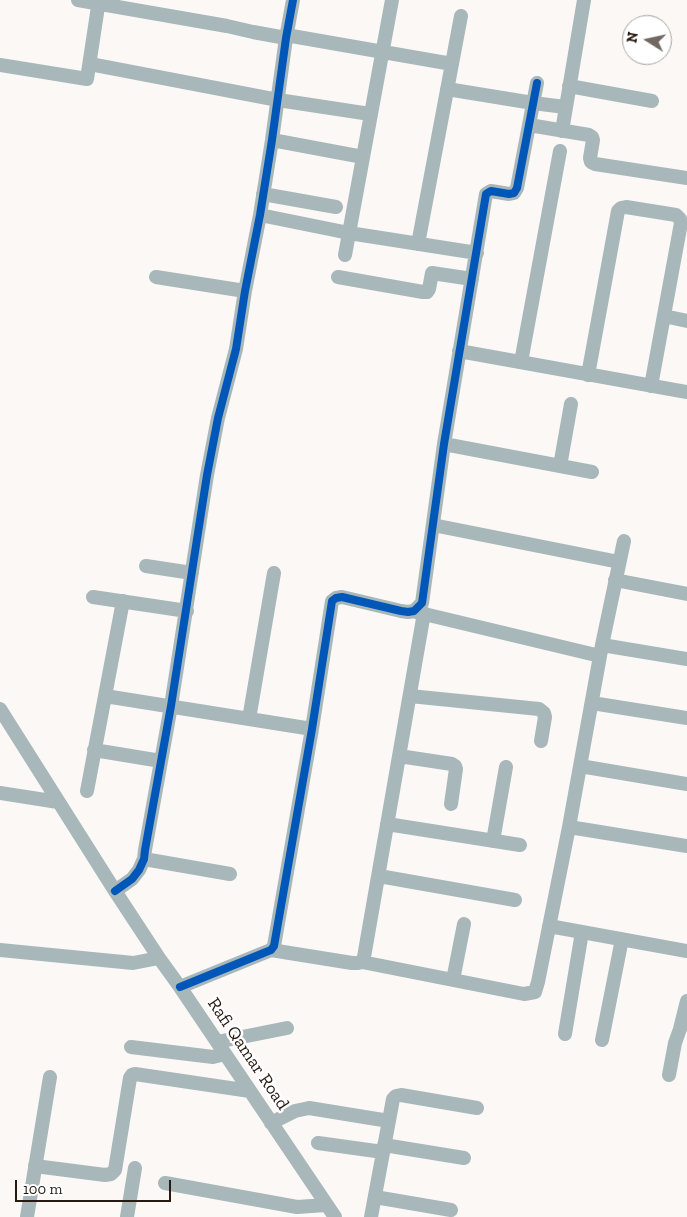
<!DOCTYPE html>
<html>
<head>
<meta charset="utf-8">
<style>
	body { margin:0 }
	#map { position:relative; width:687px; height:1217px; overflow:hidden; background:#fbf8f6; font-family:"Zilla Slab",serif }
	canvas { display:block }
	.north { position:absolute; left:622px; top:15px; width:50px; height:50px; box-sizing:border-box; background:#fff; border:1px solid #a8a4a0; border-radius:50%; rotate:280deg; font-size:14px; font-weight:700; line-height:20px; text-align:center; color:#261b12 }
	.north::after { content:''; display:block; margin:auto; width:18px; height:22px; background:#716862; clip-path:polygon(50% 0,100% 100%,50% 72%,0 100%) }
	.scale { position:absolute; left:15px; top:1180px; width:156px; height:22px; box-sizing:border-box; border:2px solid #261b12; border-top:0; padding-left:6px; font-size:15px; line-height:18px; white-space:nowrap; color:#261b12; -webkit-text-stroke:4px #fff; paint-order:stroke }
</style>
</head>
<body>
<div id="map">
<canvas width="687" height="1217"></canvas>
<div class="north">N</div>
<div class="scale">100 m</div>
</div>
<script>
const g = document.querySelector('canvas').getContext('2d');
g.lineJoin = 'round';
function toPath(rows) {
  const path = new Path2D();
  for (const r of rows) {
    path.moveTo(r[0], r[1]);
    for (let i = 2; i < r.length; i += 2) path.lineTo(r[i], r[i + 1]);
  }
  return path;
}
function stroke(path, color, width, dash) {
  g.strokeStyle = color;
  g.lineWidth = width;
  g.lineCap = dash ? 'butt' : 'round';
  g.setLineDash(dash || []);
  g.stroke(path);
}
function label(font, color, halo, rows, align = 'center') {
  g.font = font + ' "Zilla Slab",serif';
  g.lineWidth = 5;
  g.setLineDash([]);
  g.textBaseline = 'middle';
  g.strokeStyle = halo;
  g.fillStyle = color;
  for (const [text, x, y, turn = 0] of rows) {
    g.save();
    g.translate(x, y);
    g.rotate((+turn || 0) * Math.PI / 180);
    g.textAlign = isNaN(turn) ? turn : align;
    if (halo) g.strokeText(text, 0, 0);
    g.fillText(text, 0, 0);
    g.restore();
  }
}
const minor = toPath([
	[78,0,227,26,253,32,286,38],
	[286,35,452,64],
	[90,64,278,100,370,114],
	[0,65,87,79,99,0],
	[569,86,652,101],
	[447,89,533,103,565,107],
	[529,125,589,135,592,137,593,140,590,158,591,162,595,164,687,178],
	[562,131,584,0],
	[272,140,363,157],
	[263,194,336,207],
	[260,215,349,233,477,253],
	[418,244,461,16],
	[345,255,392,0],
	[156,277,245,291],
	[338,277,423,292,427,292,429,289,432,273,472,279],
	[664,316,687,321],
	[459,351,687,392],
	[521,362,560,151],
	[588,375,618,211,621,208,626,207,676,215,680,219,681,223,651,386],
	[444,444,592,472],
	[560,466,571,404],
	[433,525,619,562],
	[146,566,192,573],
	[615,580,687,594],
	[93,597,187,611],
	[416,612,600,656],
	[602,645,687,659],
	[105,696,312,729],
	[410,696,539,709,544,713,545,717,541,741],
	[592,703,687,718],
	[0,709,115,891,159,958,180,987,335,1217],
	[249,719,274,573],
	[94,750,161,761],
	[399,756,452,764,455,766,456,769,451,804],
	[580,766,687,784],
	[87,791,123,601],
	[0,793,58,802],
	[387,824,520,845],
	[569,827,687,846],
	[493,841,506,767],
	[144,859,230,874],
	[379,876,515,900],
	[115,891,132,879,139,870,144,859,145,850,171,706,207,475,218,418,236,349,245,291,260,215,272,140,286,38,293,0],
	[549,926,687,951],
	[0,950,133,963,159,958],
	[271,950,352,963,358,963,362,962,364,957,424,613],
	[362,962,524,994,535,992,538,982,569,827,602,645,624,541],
	[453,980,464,924],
	[180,987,266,952,271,950,274,946,312,729,332,601,336,598,342,597,401,611,408,612,414,611,422,603,444,444,486,194,491,191,509,194,514,193,517,188,537,83],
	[565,1034,582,932],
	[602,1040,622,939],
	[217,1042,287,1028],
	[131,1047,213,1057,225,1054],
	[669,1075,675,1043,680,1029,687,1001],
	[271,1123,295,1111,309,1108,389,1121],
	[318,1143,383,1152],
	[384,1145,464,1158],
	[35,1166,105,1175,111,1174,115,1170,130,1078,132,1075,135,1074,250,1091],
	[165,1183,297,1207,326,1205],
	[375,1197,451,1210],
	[27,1217,50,1077],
	[127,1217,135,1168],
	[371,1217,393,1099,396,1096,401,1095,477,1108]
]);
const cycleway = toPath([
	[115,891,132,879,139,870,144,859,145,850,171,706,207,475,218,418,236,349,245,291,260,215,272,140,286,38,293,0],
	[180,987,266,952,271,950,274,946,312,729,332,601,336,598,342,597,401,611,408,612,414,611,422,603,444,444,486,194,491,191,509,194,514,193,517,188,537,83]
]);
const streetNames = [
	["Rafi Qamar Road",248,1054,56]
];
stroke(minor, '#a7b7ba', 14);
stroke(cycleway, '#0057b8', 8);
label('18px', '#261b12', '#fff', streetNames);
</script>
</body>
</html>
